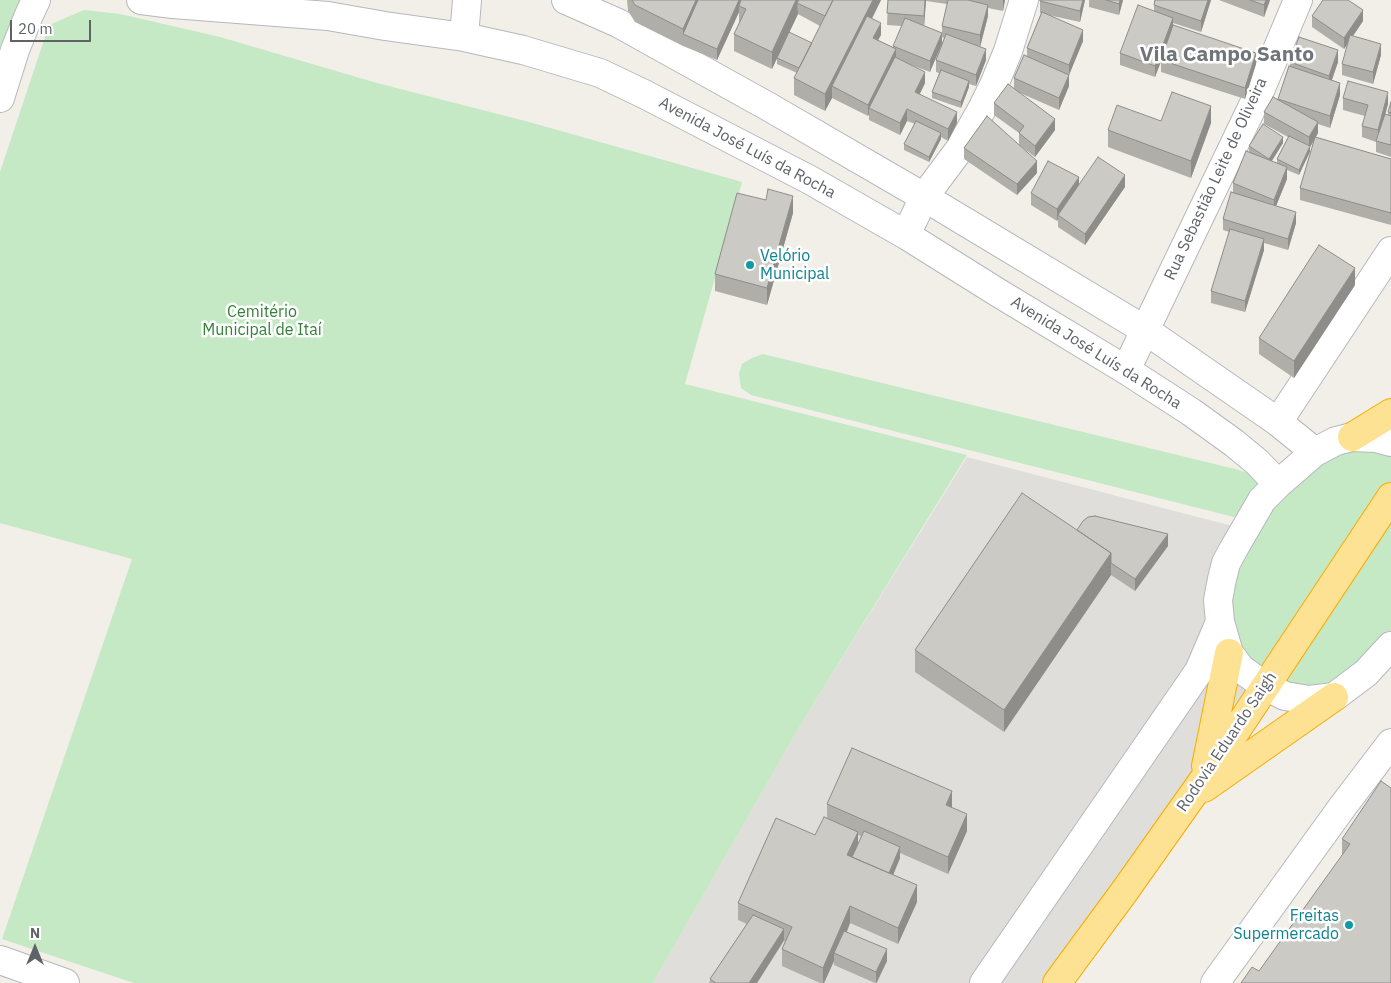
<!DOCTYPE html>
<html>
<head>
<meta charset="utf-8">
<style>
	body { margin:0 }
	#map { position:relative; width:1391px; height:983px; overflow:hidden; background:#f1efe8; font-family:"IBM Plex Sans",sans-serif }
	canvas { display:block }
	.north { position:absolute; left:10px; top:923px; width:50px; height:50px; -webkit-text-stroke:4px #fff; paint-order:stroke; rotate:0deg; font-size:14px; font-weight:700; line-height:20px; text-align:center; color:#5f6368 }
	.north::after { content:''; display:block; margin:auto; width:18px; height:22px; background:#5f6368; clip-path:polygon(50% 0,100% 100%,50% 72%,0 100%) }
	.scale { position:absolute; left:10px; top:20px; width:81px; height:22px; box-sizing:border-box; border:2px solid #5f6368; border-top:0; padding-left:6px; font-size:15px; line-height:18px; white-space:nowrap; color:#5f6368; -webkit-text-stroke:4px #fff; paint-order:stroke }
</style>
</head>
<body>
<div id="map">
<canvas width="1391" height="983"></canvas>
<div class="north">N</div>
<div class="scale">20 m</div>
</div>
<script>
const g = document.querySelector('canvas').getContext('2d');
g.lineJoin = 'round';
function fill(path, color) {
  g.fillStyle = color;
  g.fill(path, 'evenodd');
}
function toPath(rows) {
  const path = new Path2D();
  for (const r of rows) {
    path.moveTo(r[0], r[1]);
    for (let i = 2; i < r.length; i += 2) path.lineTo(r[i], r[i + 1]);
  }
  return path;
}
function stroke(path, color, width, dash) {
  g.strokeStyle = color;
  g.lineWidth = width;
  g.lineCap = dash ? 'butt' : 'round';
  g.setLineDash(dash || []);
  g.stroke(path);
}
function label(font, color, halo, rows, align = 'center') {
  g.font = font + ' "IBM Plex Sans",sans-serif';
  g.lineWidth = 5;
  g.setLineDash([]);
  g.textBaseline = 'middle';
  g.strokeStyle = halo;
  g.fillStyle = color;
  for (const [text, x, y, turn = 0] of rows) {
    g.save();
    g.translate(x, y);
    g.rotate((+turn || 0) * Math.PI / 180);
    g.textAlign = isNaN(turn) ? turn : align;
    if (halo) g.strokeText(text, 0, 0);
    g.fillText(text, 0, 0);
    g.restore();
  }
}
const industrial = toPath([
	[967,457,1244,529,1257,687,1055,983,653,983,801,724]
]);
const green = toPath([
	[0,0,26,0,10,38,0,46],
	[84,10,120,14,220,37,377,83,529,122,742,182,685,384,967,455,801,724,653,983,134,983,2,939,132,559,0,523,0,172,49,25],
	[763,354,1235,469,1270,480,1242,519,751,395,741,388,739,374,742,364,752,358],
	[1351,447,1391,448,1391,485,1263,674,1235,641,1228,602,1236,559,1260,521,1323,458],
	[1391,510,1391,638,1328,690,1276,680]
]);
const minor = toPath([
	[141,0,173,4,328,16,385,26,464,37,523,50,600,73,644,94,810,180,906,235,997,292,1126,370,1191,412,1234,443,1257,462,1278,484],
	[566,0,618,23,769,107,924,197,1145,330,1278,422,1315,452],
	[464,37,467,0],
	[0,98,15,50,29,15,36,0],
	[906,235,924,197,959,150,982,109,994,85,1008,51,1024,0],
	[1126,370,1259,93,1298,0],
	[1278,422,1391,251],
	[1391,442,1376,438,1352,437,1336,441,1315,452,1278,484,1262,500,1233,550,1226,563,1222,579,1218,600,1220,622,1229,653,1241,669,1265,686,1285,696,1309,700,1334,697,1366,673,1391,646],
	[0,960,65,983],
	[984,983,1199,671,1220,622],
	[1215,983,1343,806,1391,743]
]);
const highway = toPath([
	[1352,437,1391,413],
	[1206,766,1229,653],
	[1204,788,1334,697],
	[1057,983,1124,892,1204,779,1391,497]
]);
const wall = toPath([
	[627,0,881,0,872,19,881,35,878,40,893,47,902,26,887,25,888,0,948,0,947,4,926,1,924,26,942,33,930,72,911,65,925,83,920,94,957,123,948,141,941,137,941,139,929,162,904,150,904,144,915,124,907,121,900,135,869,120,869,114,868,116,832,98,825,111,794,95,794,78,797,73,777,64,777,58,772,69,734,51,734,34,739,23,739,12,717,60,683,46,635,22,628,11],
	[798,14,820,26,812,43,779,54],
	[948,0,1005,0,1003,11,988,8,988,16,980,47,986,60,976,86,969,84,969,87,961,108,932,98,932,92,939,73,936,72,936,60,944,38,942,37,942,26],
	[1040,0,1085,0,1080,22,1048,15,1083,41,1069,75,1069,86,1059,110,1020,93,1055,130,1035,157,1019,145,1019,133,994,115,994,103,1014,88,1014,78,1027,56,1027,48,1041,13,1040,13],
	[1089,0,1123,0,1119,15,1089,7],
	[1155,0,1211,0,1201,32,1173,23,1173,25,1256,64,1245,99,1161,72,1161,61,1155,77,1120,65,1120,53,1154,11,1154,5],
	[1219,0,1270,0,1264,17],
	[1312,16,1363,21,1353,36,1381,55,1373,84,1342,75,1342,64,1348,44,1344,49,1312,27],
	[1290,62,1338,62,1332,80,1340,95,1330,128,1318,124,1318,133,1316,137,1391,159,1391,225,1300,200,1300,188,1314,141,1310,147,1299,175,1287,170,1287,179,1276,206,1296,223,1288,250,1264,243,1264,250,1245,312,1211,303,1211,291,1229,232,1223,230,1223,219,1233,192,1233,183,1249,152,1249,146,1283,143,1272,161,1277,164,1277,159,1288,137,1264,124,1264,112,1278,100,1290,67],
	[1343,98,1388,104,1385,114,1388,115,1388,112,1391,102,1391,157,1376,152,1376,142,1362,137,1362,126,1365,116,1343,110],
	[1161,121,1211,123,1191,178,1108,147,1108,130],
	[964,148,1037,173,1017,195,964,159],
	[1079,185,1125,187,1085,245,1058,227,1058,219,1057,221,1031,205,1031,193],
	[793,213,767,305,715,291,715,274],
	[1355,285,1294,378,1259,354,1259,338],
	[1077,530,1168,546,1135,591,1111,575,1004,732,915,672,915,650],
	[1391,788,1259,971,1342,856,1342,839],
	[827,804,952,807,967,831,948,874,900,853,900,858,893,875,917,902,898,944,850,923,847,932,887,961,877,983,875,983,834,965,834,961,824,983,820,983,782,966,782,949,785,941,784,941,757,983,709,983,710,981,710,979,747,924,738,920,738,903,815,835,827,818],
	[858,835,861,836,858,845]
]);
const shadedWall = toPath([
	[696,0,703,0,683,34,683,46,683,29],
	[739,0,744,0,739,6,739,12,717,60,717,49],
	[796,0,804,0,797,3,798,14,772,69,772,52],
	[873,0,881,0,836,89,832,86,832,98,825,111,825,94],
	[925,0,926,0,924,27,924,16],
	[1003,0,1005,0,1003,11],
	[1083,0,1085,0,1080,22,1080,11],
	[1120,0,1123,0,1119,15,1119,4],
	[1208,0,1211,0,1201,32,1201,21],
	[1266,0,1270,0,1264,17,1264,5],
	[988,5,988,16,980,47,980,35],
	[1363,10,1363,21,1344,49,1344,38],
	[1173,18,1173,30,1155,77,1155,66],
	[881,23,881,35,873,49,873,38],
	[1083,30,1083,41,1069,75,1069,86,1059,110,1059,98,1069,76,1069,65],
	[942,33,942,44,930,72,930,61],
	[1381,44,1381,55,1373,84,1373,72],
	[896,49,896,60,869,108,869,114,868,116,868,105],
	[986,49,986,60,976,86,976,75],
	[1338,50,1338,62,1329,88,1329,76],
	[1256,53,1256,64,1245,99,1245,88],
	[925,72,925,83,915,103,915,92],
	[969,81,969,87,961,108,961,102],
	[1340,83,1340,95,1330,128,1330,116],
	[1388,92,1388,104,1378,142,1378,130],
	[1211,106,1211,123,1191,178,1191,161],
	[907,109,907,121,900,135,900,123],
	[957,112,957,123,948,141,948,129],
	[1055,119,1055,130,1035,157,1035,146],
	[1318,122,1318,133,1310,147,1310,152,1299,175,1299,170,1309,148,1309,137],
	[941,133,941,139,929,162,929,157],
	[1283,137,1283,143,1269,165,1269,159],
	[1037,161,1037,173,1017,195,1017,184],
	[1287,167,1287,179,1274,211,1274,200],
	[1125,175,1125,187,1085,245,1085,234],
	[1079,177,1079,189,1058,215,1058,219,1057,221,1057,209],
	[793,196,793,213,767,305,767,288],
	[1296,212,1296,223,1288,250,1288,239],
	[1264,239,1264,250,1245,312,1245,301],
	[1355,268,1355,285,1294,378,1294,361],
	[1168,534,1168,546,1135,591,1135,579],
	[1111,553,1111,575,1004,732,1004,710],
	[952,791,952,808,946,805],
	[967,814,967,831,948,874,948,857],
	[858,832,858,849,853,858,847,855],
	[900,847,900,858,889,885,889,874],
	[917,885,917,902,898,944,898,928],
	[850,906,850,923,837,955,834,953,834,961,824,983,823,983,823,968],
	[784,929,784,940,757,983,749,983],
	[887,949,887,961,876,983,876,972]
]);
const building = toPath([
	[632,0,696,0,683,29,635,5,632,0],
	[698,0,739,0,717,49,683,34,698,0],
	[741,0,796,0,772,52,734,34,746,9,739,6,741,0],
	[799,0,833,0,825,16,797,3,799,0],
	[833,0,873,0,825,94,794,78,833,0],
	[888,0,925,0,924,16,887,13,888,0],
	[948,0,968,0,988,5,980,35,942,26,948,0],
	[1040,0,1083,0,1080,11,1040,1,1040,0],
	[1106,0,1120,0,1119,4,1106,0],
	[1155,0,1208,0,1201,21,1154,5,1155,0],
	[1250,0,1266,0,1264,5,1250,0],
	[1323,0,1348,0,1363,10,1344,38,1312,16,1323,0],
	[1138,5,1173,18,1155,66,1120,53,1138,5],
	[1042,12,1083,30,1069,65,1027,48,1042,12],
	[867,16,881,23,873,38,896,49,868,105,832,86,867,16],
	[905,18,942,33,930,61,893,46,905,18],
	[1173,25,1256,53,1245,88,1161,60,1173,25],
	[789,32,812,43,799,68,777,58,789,32],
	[946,34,986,49,976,75,936,60,946,34],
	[1350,35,1381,44,1373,72,1342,64,1350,35],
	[1299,37,1338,50,1329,76,1290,62,1299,37],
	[1024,55,1069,75,1059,98,1014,78,1024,55],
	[895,57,925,72,915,92,957,112,948,129,907,109,900,123,869,108,895,57],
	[1289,66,1340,83,1330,116,1278,99,1289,66],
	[941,70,969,81,961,102,932,92,941,70],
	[1348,81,1388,92,1378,130,1362,126,1368,105,1343,98,1348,81],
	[1008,84,1055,119,1035,146,1019,133,1024,126,994,103,1008,84],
	[1172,92,1211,106,1191,161,1108,130,1117,105,1161,121,1172,92],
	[1273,97,1318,122,1309,137,1264,112,1273,97],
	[1391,102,1391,113,1388,112,1391,102],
	[1385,114,1391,116,1391,145,1376,141,1385,114],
	[987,116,1037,161,1017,184,964,148,987,116],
	[916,121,941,133,929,157,904,144,916,121],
	[1263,124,1283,137,1269,159,1249,146,1263,124],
	[1289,136,1310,146,1299,170,1277,159,1289,136],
	[1315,137,1391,159,1391,213,1300,188,1315,137],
	[1246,151,1287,167,1274,200,1233,183,1246,151],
	[1098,157,1125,175,1085,234,1058,215,1098,157],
	[1048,161,1079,177,1057,209,1031,193,1048,161],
	[768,189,793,196,767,288,715,274,737,193,766,200,768,189],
	[1231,192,1296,212,1288,239,1223,219,1231,192],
	[1230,229,1264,239,1245,301,1211,291,1230,229],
	[1319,245,1355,268,1294,361,1259,338,1319,245],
	[1022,493,1111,553,1004,710,915,650,1022,493],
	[1095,516,1168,534,1135,579,1111,563,1111,553,1077,530,1083,521,1088,517,1095,516],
	[852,748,952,791,946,805,967,814,948,857,827,804,852,748],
	[1381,781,1391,788,1391,983,1241,983,1252,967,1259,971,1350,844,1342,839,1381,781],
	[824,817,858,832,847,855,917,885,898,928,850,906,823,968,782,949,792,927,738,903,776,818,815,835,824,817],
	[864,831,900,847,889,873,852,857,864,831],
	[753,915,784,929,749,983,716,983,710,979,753,915],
	[844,931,887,949,876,972,834,953,844,931]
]);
const markers = [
	[750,265,5,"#0f9aa8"],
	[1349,925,5,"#0f9aa8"]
];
const streetNames = [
	["Avenida José Luís da Rocha",747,148,28],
	["Rua Sebastião Leite de Oliveira",1216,179,-65],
	["Avenida José Luís da Rocha",1096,353,32],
	["Rodovia Eduardo Saigh",1227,742,-56]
];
const cultureNames = [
	["Velório",760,256],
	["Municipal",760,274],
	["Freitas",1339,916,"right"],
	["Supermercado",1339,934,"right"]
];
const parkNames = [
	["Cemitério",262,312],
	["Municipal de Itaí",262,330]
];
const districtNames = [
	["Vila Campo Santo",1227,55]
];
fill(industrial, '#e0deda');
fill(green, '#c5e8c5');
stroke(minor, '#b5b8bc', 30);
stroke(highway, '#f9ab00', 30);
stroke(minor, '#fff', 28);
stroke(highway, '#fde293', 28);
fill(wall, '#afaea9');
fill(shadedWall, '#8f8d8a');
fill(building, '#cccac5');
stroke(building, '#8f8d8a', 1);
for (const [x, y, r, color] of markers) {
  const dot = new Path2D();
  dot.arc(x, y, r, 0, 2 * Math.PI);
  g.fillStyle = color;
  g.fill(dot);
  stroke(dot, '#fff', 2);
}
label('16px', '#5f6368', '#fff', streetNames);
label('16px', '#0d838f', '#fff', cultureNames, 'left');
label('16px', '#348238', '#fff', parkNames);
label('bold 21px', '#70757a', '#fff', districtNames);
</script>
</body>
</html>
